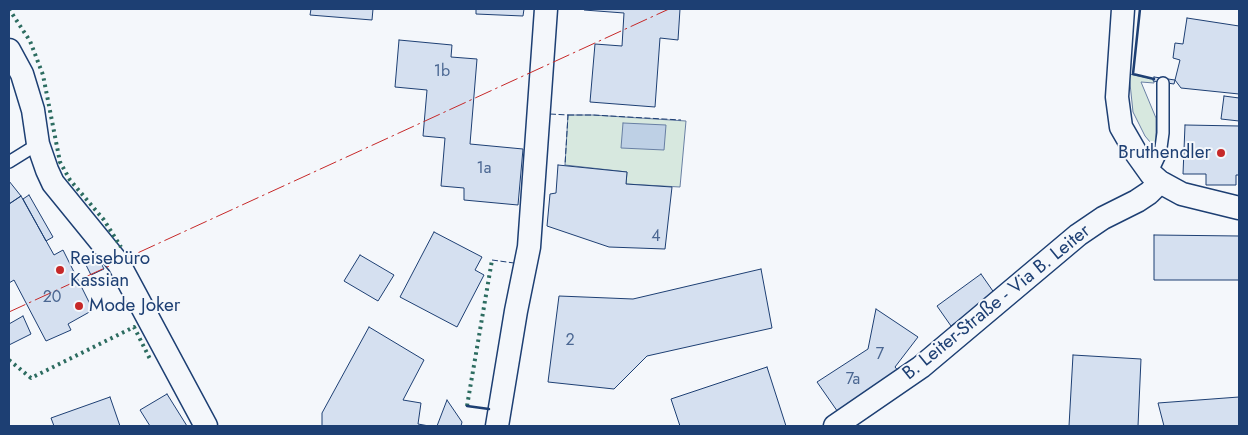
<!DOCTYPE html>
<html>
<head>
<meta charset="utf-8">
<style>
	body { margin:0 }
	#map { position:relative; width:1248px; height:435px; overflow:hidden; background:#f4f7fb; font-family:Jost,sans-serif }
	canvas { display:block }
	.frame { position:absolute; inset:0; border:10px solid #1d3f73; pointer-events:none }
</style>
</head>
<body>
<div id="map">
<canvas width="1248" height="435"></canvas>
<div class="frame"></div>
</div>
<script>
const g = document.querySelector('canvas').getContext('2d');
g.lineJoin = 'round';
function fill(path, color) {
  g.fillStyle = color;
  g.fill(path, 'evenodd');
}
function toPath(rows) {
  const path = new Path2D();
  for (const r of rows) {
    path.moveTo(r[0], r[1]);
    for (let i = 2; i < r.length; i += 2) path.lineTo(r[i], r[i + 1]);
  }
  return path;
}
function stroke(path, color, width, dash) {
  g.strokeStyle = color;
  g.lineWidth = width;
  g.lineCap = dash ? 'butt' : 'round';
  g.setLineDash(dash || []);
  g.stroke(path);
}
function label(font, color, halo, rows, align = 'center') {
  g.font = font + ' Jost,sans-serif';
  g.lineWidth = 4;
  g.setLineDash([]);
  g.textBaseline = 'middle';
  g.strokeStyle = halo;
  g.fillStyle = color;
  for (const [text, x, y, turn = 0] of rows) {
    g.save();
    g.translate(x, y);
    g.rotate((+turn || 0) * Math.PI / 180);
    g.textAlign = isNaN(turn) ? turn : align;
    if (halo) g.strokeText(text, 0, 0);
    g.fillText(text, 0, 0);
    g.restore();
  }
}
const green = toPath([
	[1129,74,1154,79,1154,83,1141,82,1156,118,1156,149,1145,136,1133,112,1129,74],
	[568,115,593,115,686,121,680,187,626,184,627,172,565,165,568,115]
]);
const water = toPath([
	[623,123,666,125,664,150,621,148,623,123]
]);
const building = toPath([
	[311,9,373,9,372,20,310,15,311,9],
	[466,9,524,9,523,16,476,14,476,9,466,9],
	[584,9,680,9,678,40,660,38,655,107,590,102,595,44,622,46,624,13,584,10,584,9],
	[1187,18,1239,26,1239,94,1181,88,1175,80,1180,60,1173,58,1175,43,1183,44,1187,18],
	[399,40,452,45,451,57,477,59,470,144,523,149,518,205,464,200,464,188,441,186,445,138,423,136,427,90,395,87,399,40],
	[1154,77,1175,80,1174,84,1153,81,1154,77],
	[1224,96,1239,98,1239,121,1221,119,1224,96],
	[1185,125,1239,126,1239,175,1236,175,1236,185,1206,185,1206,174,1183,174,1185,125],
	[558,165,627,172,626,184,672,187,665,249,609,247,547,226,550,194,556,193,558,165],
	[9,181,21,196,9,204,9,181],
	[29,195,53,237,46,241,23,199,29,195],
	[21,196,54,255,63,250,93,310,68,324,71,330,46,341,14,280,9,283,9,204,21,196],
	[434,232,482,257,475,270,484,275,457,327,400,297,434,232],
	[1154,235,1239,236,1239,280,1154,280,1154,235],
	[360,255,394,275,378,301,344,281,360,255],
	[98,257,104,269,91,275,85,263,98,257],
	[761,269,772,328,647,356,614,389,548,382,559,296,633,299,761,269],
	[981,274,995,294,951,326,937,306,981,274],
	[876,309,918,337,895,367,900,373,840,415,817,382,868,349,876,309],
	[23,316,31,334,9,345,9,324,23,316],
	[369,327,424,360,403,400,421,403,418,424,429,426,322,426,322,413,369,327],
	[1073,355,1141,359,1138,426,1069,426,1073,355],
	[767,367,786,426,680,426,671,399,767,367],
	[167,394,187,426,150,426,140,410,167,394],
	[110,397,120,426,54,426,51,418,110,397],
	[1239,397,1239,426,1164,426,1158,403,1239,397],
	[447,400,462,422,461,426,437,426,447,400]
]);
const lane = toPath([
	[9,162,38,144],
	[1151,174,1160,155,1163,133,1163,83]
]);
const street = toPath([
	[1123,9,1117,97,1121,127,1136,153,1151,174,1160,182,1182,194,1239,208],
	[9,50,22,74,33,110,38,144,47,170,53,183,119,264,206,426],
	[497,426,516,311,529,247,546,9],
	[835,426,921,367,1078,235,1103,218,1137,201,1149,193,1160,182]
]);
const hedge = toPath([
	[9,9,30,41,43,75,60,162,70,180,104,220,121,247],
	[9,360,31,378,134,327,150,359],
	[467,406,492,260]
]);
const fence = toPath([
	[550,114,568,115,565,165],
	[568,115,593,115,681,120],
	[492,260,514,263]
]);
const wall = toPath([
	[1140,9,1133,74,1154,79],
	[467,406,489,409]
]);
const power = toPath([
	[9,312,669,9]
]);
const markers = [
	[1221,153,5,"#c62828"],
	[60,270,5,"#c62828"],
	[79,306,5,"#c62828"]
];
const numberNames = [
	["1b",442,72],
	["1a",484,169],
	["4",656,237],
	["20",52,298],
	["2",570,341],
	["7",880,355],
	["7a",853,380]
];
const poiNames = [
	["Bruthendler",1211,153,"right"],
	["Reisebüro",70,259],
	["Kassian",70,281],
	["Mode Joker",89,306]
];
const streetNames = [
	["B. Leiter-Straße - Via B. Leiter",997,303,-39]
];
fill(green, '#d7e8df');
stroke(green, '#687fa3', 1);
fill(water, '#bed0e5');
stroke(water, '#687fa3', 1);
fill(building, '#d5e0f0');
stroke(building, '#1d3f73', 1);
stroke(lane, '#1d3f73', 14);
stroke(street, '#1d3f73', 25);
stroke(lane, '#f4f7fb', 11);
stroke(street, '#f4f7fb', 22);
stroke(hedge, '#2c6c60', 4, [2.5, 4]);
stroke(fence, '#1d3f73', 1, [6, 2.5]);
stroke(wall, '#1d3f73', 2.5);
stroke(power, '#c62828', 1, [18, 4, 2.5, 4]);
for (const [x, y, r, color] of markers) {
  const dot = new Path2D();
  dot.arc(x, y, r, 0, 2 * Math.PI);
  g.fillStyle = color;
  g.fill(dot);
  stroke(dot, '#f4f7fb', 2);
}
label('16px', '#4b6792', null, numberNames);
label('19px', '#1d3f73', '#f4f7fb', poiNames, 'left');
label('19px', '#1d3f73', '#f4f7fb', streetNames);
</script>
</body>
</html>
